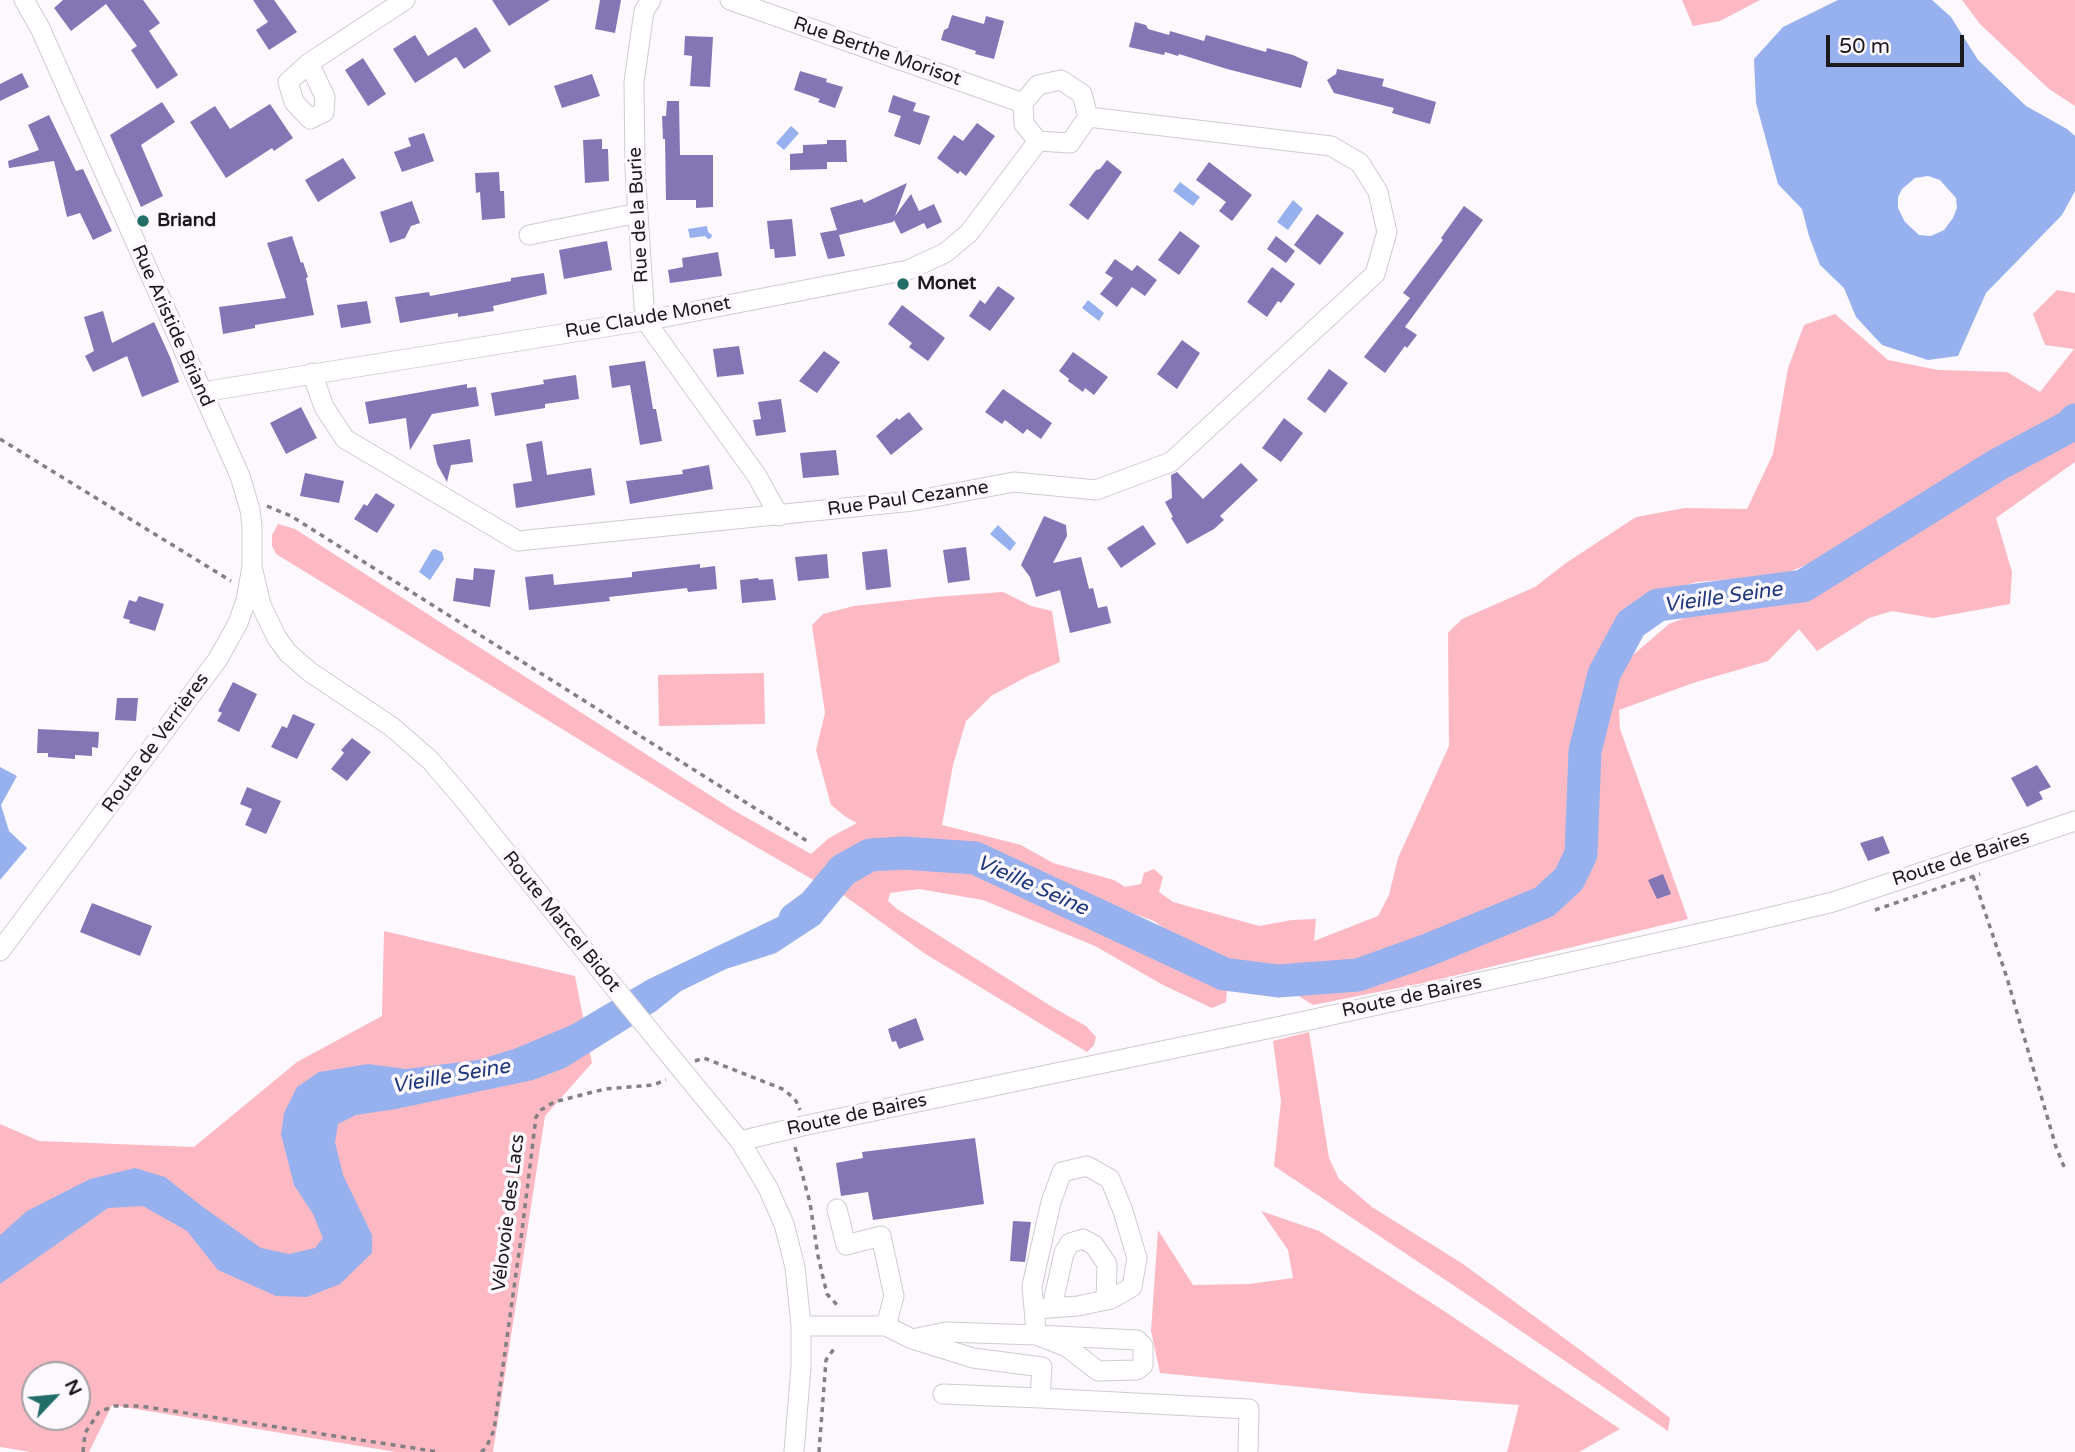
<!DOCTYPE html>
<html>
<head>
<meta charset="utf-8">
<style>
	body { margin:0 }
	#map { position:relative; width:2075px; height:1452px; overflow:hidden; background:#fcf8fe; font-family:"Varela Round",sans-serif }
	canvas { display:block }
	.north { position:absolute; left:21px; top:1361px; width:70px; height:70px; box-sizing:border-box; background:#fcf8fe; border:2px solid #a29fa4; border-radius:50%; rotate:64deg; font-size:19px; font-weight:700; line-height:28px; text-align:center; color:#1c1a1c }
	.north::after { content:''; display:block; margin:auto; width:24px; height:32px; background:#236d68; clip-path:polygon(50% 0,100% 100%,50% 72%,0 100%) }
	.scale { position:absolute; left:1826px; top:35px; width:138px; height:32px; box-sizing:border-box; border:4px solid #1c1a1c; border-top:0; padding-left:9px; font-size:21px; line-height:24px; white-space:nowrap; color:#1c1a1c; -webkit-text-stroke:5px #fcf8fe; paint-order:stroke }
</style>
</head>
<body>
<div id="map">
<canvas width="2075" height="1452"></canvas>
<div class="north">N</div>
<div class="scale">50 m</div>
</div>
<script>
const g = document.querySelector('canvas').getContext('2d');
g.lineJoin = 'round';
function fill(path, color) {
  g.fillStyle = color;
  g.fill(path, 'evenodd');
}
function toPath(rows) {
  const path = new Path2D();
  for (const r of rows) {
    path.moveTo(r[0], r[1]);
    for (let i = 2; i < r.length; i += 2) path.lineTo(r[i], r[i + 1]);
  }
  return path;
}
function stroke(path, color, width, dash) {
  g.strokeStyle = color;
  g.lineWidth = width;
  g.lineCap = dash ? 'butt' : 'round';
  g.setLineDash(dash || []);
  g.stroke(path);
}
function label(font, color, halo, rows, align = 'center') {
  g.font = font + ' "Varela Round",sans-serif';
  g.lineWidth = 7;
  g.setLineDash([]);
  g.textBaseline = 'middle';
  g.strokeStyle = halo;
  g.fillStyle = color;
  for (const [text, x, y, turn = 0] of rows) {
    g.save();
    g.translate(x, y);
    g.rotate((+turn || 0) * Math.PI / 180);
    g.textAlign = isNaN(turn) ? turn : align;
    if (halo) g.strokeText(text, 0, 0);
    g.fillText(text, 0, 0);
    g.restore();
  }
}
const green = toPath([
	[1682,0,1760,0,1720,21,1693,26],
	[1962,0,2075,0,2075,106,2049,89,1980,24],
	[2057,290,2075,293,2075,406,2065,417,2019,439,1831,554,1787,573,1770,576,1697,582,1658,593,1625,615,1591,688,1575,753,1575,855,1561,881,1535,899,1461,932,1367,968,1328,973,1254,971,1206,959,1154,921,1085,896,999,858,924,843,873,845,846,854,817,882,727,830,276,554,272,546,272,535,278,524,295,529,733,810,811,854,829,838,857,823,846,817,831,805,816,750,825,713,812,625,823,614,854,606,935,597,1003,592,1031,606,1052,611,1060,662,1026,677,991,696,966,721,953,765,942,825,1021,845,1053,863,1114,880,1125,887,1141,884,1144,873,1154,869,1163,877,1159,892,1173,902,1259,926,1292,920,1316,919,1314,941,1378,916,1389,895,1398,858,1449,746,1448,633,1462,619,1535,587,1566,563,1636,517,1685,508,1747,509,1773,454,1788,368,1804,325,1835,314,1888,360,1938,370,2007,372,2040,392,2074,349,2045,345,2033,314],
	[2075,430,2075,462,1996,518,2012,572,2010,604,1933,618,1892,611,1869,618,1817,651,1799,629,1768,661,1693,683,1619,710,1620,729,1688,919,1428,982,1313,1005,1286,988,1320,986,1373,978,1541,913,1574,887,1588,856,1594,761,1611,682,1633,655,1669,624,1717,605,1777,606],
	[764,673,765,724,659,726,658,675],
	[895,859,977,874,1029,898,1097,926,1216,983,1227,990,1226,1002,1212,1008,1163,985,1095,946,983,900,919,889,890,893,888,901,897,909,1054,1008,1086,1026,1096,1037,1094,1045,1087,1052,924,953,842,894,856,873,867,865],
	[384,931,575,976,592,1063,545,1116,493,1452,396,1452,112,1405,89,1452,31,1452,0,1447,0,1124,39,1141,194,1147,297,1062,382,1016],
	[35,1375,77,1375,77,1417,35,1417],
	[1309,1032,1329,1158,1339,1179,1372,1207,1463,1264,1583,1352,1670,1418,1668,1431,1462,1291,1274,1166,1281,1101,1273,1041],
	[1261,1211,1319,1231,1441,1309,1620,1429,1579,1452,1507,1452,1519,1405,1372,1394,1160,1373,1151,1331,1158,1230,1193,1285,1249,1284,1293,1278,1288,1250]
]);
const water = toPath([
	[1838,0,1932,0,1951,17,1978,60,2026,106,2067,129,2075,136,2075,191,2062,215,1986,293,1958,356,1928,360,1882,345,1856,317,1844,288,1820,265,1809,236,1802,209,1778,184,1756,103,1754,59,1783,27],
	[1928,176,1940,180,1947,188,1956,198,1957,208,1953,218,1944,230,1931,236,1919,235,1905,222,1898,208,1898,197,1902,189,1915,178],
	[791,126,799,133,784,150,776,143],
	[1180,182,1200,197,1193,206,1173,191],
	[1293,200,1303,209,1288,230,1277,222],
	[707,226,708,232,712,235,711,238,708,239,705,236,690,238,688,229],
	[1088,300,1104,313,1099,321,1082,308],
	[998,525,1016,543,1010,551,990,534],
	[435,549,442,552,444,559,430,580,419,572,432,550],
	[0,767,17,776,1,805,9,831,27,848,0,880],
	[817,882,842,894,820,924,776,953,726,969,681,991,656,1011,565,1068,533,1080,396,1109,356,1115,338,1124,335,1142,343,1175,372,1235,372,1253,340,1284,307,1297,276,1296,218,1270,187,1231,143,1206,108,1208,0,1284,0,1235,27,1211,90,1179,135,1168,165,1177,203,1207,261,1248,289,1254,315,1248,323,1238,313,1214,294,1185,281,1134,284,1113,297,1087,319,1072,368,1064,406,1069,478,1060,514,1049,571,1025,647,980,780,916,796,905]
]);
const river = toPath([
	[795,919,814,905,843,870,870,855,903,853,975,858,1224,974,1278,981,1358,975,1428,950,1544,902,1569,879,1581,854,1585,751,1604,674,1631,624,1658,605,1803,586,1997,465,2070,426,2075,420]
]);
const building = toPath([
	[63,0,143,0,160,23,149,31,178,75,157,89,131,50,137,46,106,4,71,31,54,8],
	[253,0,274,0,297,32,269,50,256,30,268,22],
	[492,0,550,0,509,26],
	[600,0,621,0,615,33,595,29],
	[952,15,984,24,986,16,1004,21,994,59,975,54,976,51,941,40,944,30,948,28],
	[1135,22,1146,25,1148,29,1169,35,1170,31,1204,41,1206,35,1266,52,1267,48,1293,55,1308,62,1301,88,1227,69,1179,54,1178,56,1165,52,1164,55,1129,47],
	[476,27,491,51,464,69,456,57,415,83,393,49,415,35,428,56],
	[685,36,713,37,710,87,690,86,692,56,684,55],
	[363,58,386,94,368,106,345,70],
	[1337,69,1384,79,1382,86,1436,102,1430,124,1392,113,1394,108,1334,93,1327,80,1336,74],
	[800,71,827,79,826,82,843,87,835,108,818,102,820,99,794,90],
	[22,73,29,87,0,101,0,84],
	[592,74,600,96,562,108,554,86],
	[893,95,916,103,913,111,930,116,920,145,894,136,901,116,888,112],
	[667,101,679,101,680,155,713,155,713,207,696,208,696,200,666,200,665,139,663,139,662,116,666,116],
	[162,102,175,122,141,145,163,196,141,207,110,135],
	[270,104,293,138,274,151,272,148,226,178,190,122,215,106,230,129],
	[49,115,76,171,83,169,112,231,93,240,80,213,67,217,54,161,9,168,8,161,39,150,28,125],
	[977,123,995,136,966,176,960,171,958,174,937,158,954,135,963,141],
	[424,133,434,161,402,172,394,152,411,146,408,138],
	[602,139,602,149,608,149,609,181,585,183,583,140],
	[827,140,846,140,847,162,827,162,827,169,790,170,790,154,803,153,803,145,827,144],
	[343,158,356,178,318,202,305,180],
	[1107,160,1122,172,1088,220,1069,205,1096,170,1100,169],
	[1209,162,1252,195,1232,221,1219,211,1226,202,1196,180],
	[499,172,500,191,504,191,505,218,482,220,480,192,476,193,475,173],
	[907,183,895,216,911,194,919,211,934,204,942,222,927,229,924,223,901,234,894,220,893,222,839,235,845,256,828,259,820,233,837,230,830,208,862,199,864,203],
	[412,201,420,223,411,226,405,238,390,243,380,212],
	[1464,206,1483,220,1405,327,1417,335,1407,348,1405,346,1385,373,1364,357,1410,298,1403,293,1443,240,1441,238],
	[1317,214,1344,233,1320,265,1294,245],
	[792,219,796,256,775,258,774,249,770,249,767,221],
	[1180,231,1200,246,1179,275,1158,260],
	[292,236,301,263,303,262,308,277,306,278,314,315,255,325,255,328,223,334,219,307,286,298,267,243],
	[1276,236,1295,251,1286,263,1267,249],
	[607,241,612,270,564,279,559,250],
	[718,252,722,276,670,283,668,270,683,267,682,258],
	[1115,259,1132,271,1137,265,1157,280,1145,296,1132,287,1117,307,1100,294,1113,278,1105,273],
	[1272,267,1295,284,1281,303,1278,301,1267,317,1247,302],
	[544,273,547,294,493,306,494,311,458,317,458,313,400,323,395,297,429,292,430,296,511,281,511,278],
	[998,286,1015,298,990,331,969,316,980,300,985,304],
	[367,301,371,323,341,328,337,305],
	[902,305,945,338,928,361,909,347,912,343,888,324],
	[103,311,112,343,154,322,170,357,179,382,142,397,127,356,93,372,85,356,94,351,84,317],
	[1182,340,1200,353,1177,389,1157,374],
	[739,346,744,374,717,377,713,349],
	[824,351,840,362,817,393,799,381],
	[1073,352,1108,377,1094,395,1085,388,1083,392,1068,381,1069,379,1059,371],
	[645,361,653,409,656,409,662,441,640,445,630,385,612,388,609,366],
	[1329,369,1348,383,1325,413,1307,399],
	[576,375,579,399,545,404,545,408,495,416,491,393,544,384,543,380],
	[467,384,467,388,476,387,479,406,432,414,410,450,406,418,369,424,365,402],
	[1003,389,1052,423,1041,439,1027,429,1023,434,1005,420,1002,424,985,412],
	[781,399,786,432,756,436,753,420,761,419,758,402],
	[301,407,317,438,286,454,270,423],
	[909,412,923,429,891,455,876,436,897,418,899,420],
	[1284,418,1303,433,1281,462,1262,448],
	[470,439,473,462,451,465,447,482,437,464,433,445],
	[542,441,547,475,591,468,595,495,516,508,513,484,532,481,526,444],
	[836,450,839,475,803,478,800,453],
	[1241,463,1258,480,1220,516,1224,520,1214,529,1187,544,1171,518,1173,517,1165,502,1172,498,1171,475,1177,472,1203,499],
	[709,465,713,489,630,504,626,481,683,474,682,470],
	[305,473,344,481,339,503,300,496],
	[376,493,395,505,377,533,354,519,364,504,367,506],
	[1044,516,1066,525,1067,536,1053,563,1081,557,1089,589,1093,588,1098,608,1107,606,1111,623,1070,633,1060,590,1036,597,1030,577,1021,565],
	[1143,525,1156,544,1121,568,1107,548],
	[966,547,970,580,948,583,943,550],
	[887,549,891,587,866,590,862,552],
	[827,554,829,578,798,581,795,557],
	[700,564,700,568,715,566,717,589,688,592,687,588,609,597,610,601,529,610,525,577,553,574,554,585,632,577,632,572],
	[474,568,495,570,490,607,453,601,456,578,473,580],
	[758,578,759,580,773,579,776,600,742,603,740,580],
	[139,596,164,604,155,631,129,623,130,620,123,618,129,600,136,602],
	[233,682,257,694,239,732,217,721,222,713,218,711],
	[117,698,138,698,136,721,115,720],
	[293,714,315,724,297,759,271,747,282,726,287,728],
	[38,729,99,732,98,748,92,747,92,756,75,755,75,759,48,757,48,753,37,753],
	[352,738,371,752,347,781,331,769,344,753,341,750],
	[2037,765,2051,787,2039,792,2043,799,2027,807,2011,778],
	[247,787,281,801,266,834,245,825,252,809,240,804],
	[1883,836,1890,853,1868,861,1860,843],
	[1663,874,1671,894,1657,899,1648,880],
	[92,903,152,926,140,956,80,932],
	[916,1018,924,1040,899,1049,896,1041,892,1042,888,1029],
	[975,1138,984,1204,873,1220,868,1192,841,1196,836,1163,863,1158,862,1152],
	[1013,1221,1031,1222,1025,1262,1010,1261]
]);
const path = toPath([
	[0,439,231,581],
	[267,506,291,516,807,841],
	[1973,876,2007,978,2056,1147,2065,1169],
	[1875,910,1980,874],
	[695,1061,704,1058,785,1090,796,1101,800,1110],
	[795,1147,810,1203,818,1256,827,1294,838,1306],
	[83,1452,85,1433,99,1412,114,1406,140,1406,439,1452],
	[481,1452,486,1448,494,1430,522,1231,536,1117,541,1110,554,1102,605,1089,653,1085,666,1080],
	[819,1452,826,1360,836,1346]
]);
const minor = toPath([
	[651,0,644,11,634,82,635,169,645,320,757,476,779,516],
	[730,0,1023,103],
	[309,63,325,97,324,112,310,119,294,102,288,82,309,63,405,0],
	[1061,80,1082,94,1088,117,1070,143,1038,141,1024,124,1023,103,1038,85,1061,80],
	[529,235,638,213],
	[312,373,324,407,345,439,518,541,913,501,1014,482,1096,490,1171,462,1375,274,1387,232,1378,192,1360,163,1331,146,1088,117],
	[202,392,655,319,908,270,945,253,969,233,1038,141],
	[252,567,261,605,277,638,288,653,310,672,392,727,430,760,466,802,609,981,740,1141,768,1188,784,1224,795,1267,801,1326,801,1367,794,1452],
	[0,951,218,659,238,623,246,600,252,567,252,526,250,510,240,476,40,28,24,0],
	[740,1141,807,1125,1310,1020,1746,923,1833,902,2075,821],
	[837,1209,846,1245,881,1236,894,1296,886,1326],
	[1052,1307,1064,1253,1070,1243,1083,1239,1094,1245,1107,1264,1106,1300],
	[1034,1309,1078,1306,1111,1299,1132,1287,1137,1258,1123,1211,1110,1179,1087,1166,1062,1172,1051,1202,1032,1286,1034,1309,1035,1320,1036,1335],
	[801,1326,886,1326,912,1339,973,1358,1042,1367,1040,1398,1249,1409,1248,1452],
	[917,1338,946,1332,1036,1335,1137,1340,1143,1346,1143,1365,1137,1370,1098,1371,1067,1347,1036,1335],
	[943,1394,1040,1398]
]);
const markers = [
	[143,221,7,"#236d68"],
	[903,284,7,"#236d68"]
];
const streetNames = [
	["Rue Berthe Morisot",877,52,19],
	["Rue de la Burie",639,215,-93],
	["Rue Claude Monet",648,318,-10],
	["Rue Aristide Briand",172,326,66],
	["Rue Paul Cezanne",908,499,-8],
	["Route de Verrières",156,743,-54],
	["Route de Baires",1961,859,-18],
	["Route Marcel Bidot",561,922,51],
	["Route de Baires",1412,997,-12],
	["Route de Baires",857,1115,-12],
	["Vélovoie des Lacs",509,1213,-83]
];
const poiNames = [
	["Briand",157,221],
	["Monet",917,284]
];
const waterNames = [
	["Vieille Seine",1723,598,-8],
	["Vieille Seine",1032,886,24],
	["Vieille Seine",451,1077,-10]
];
fill(green, '#fcb9c4');
fill(water, '#96b1ed');
stroke(river, '#96b1ed', 33);
fill(building, '#8277b4');
stroke(minor, '#cfcbd1', 21);
stroke(path, '#838084', 3.5, [5, 5]);
stroke(minor, '#fff', 19);
for (const [x, y, r, color] of markers) {
  const dot = new Path2D();
  dot.arc(x, y, r, 0, 2 * Math.PI);
  g.fillStyle = color;
  g.fill(dot);
  stroke(dot, '#fcf8fe', 2.5);
}
label('19px', '#1c1a1c', '#fcf8fe', streetNames);
label('bold 19px', '#1c1a1c', '#fcf8fe', poiNames, 'left');
label('italic 21px', '#1f387d', '#fcf8fe', waterNames);
</script>
</body>
</html>
